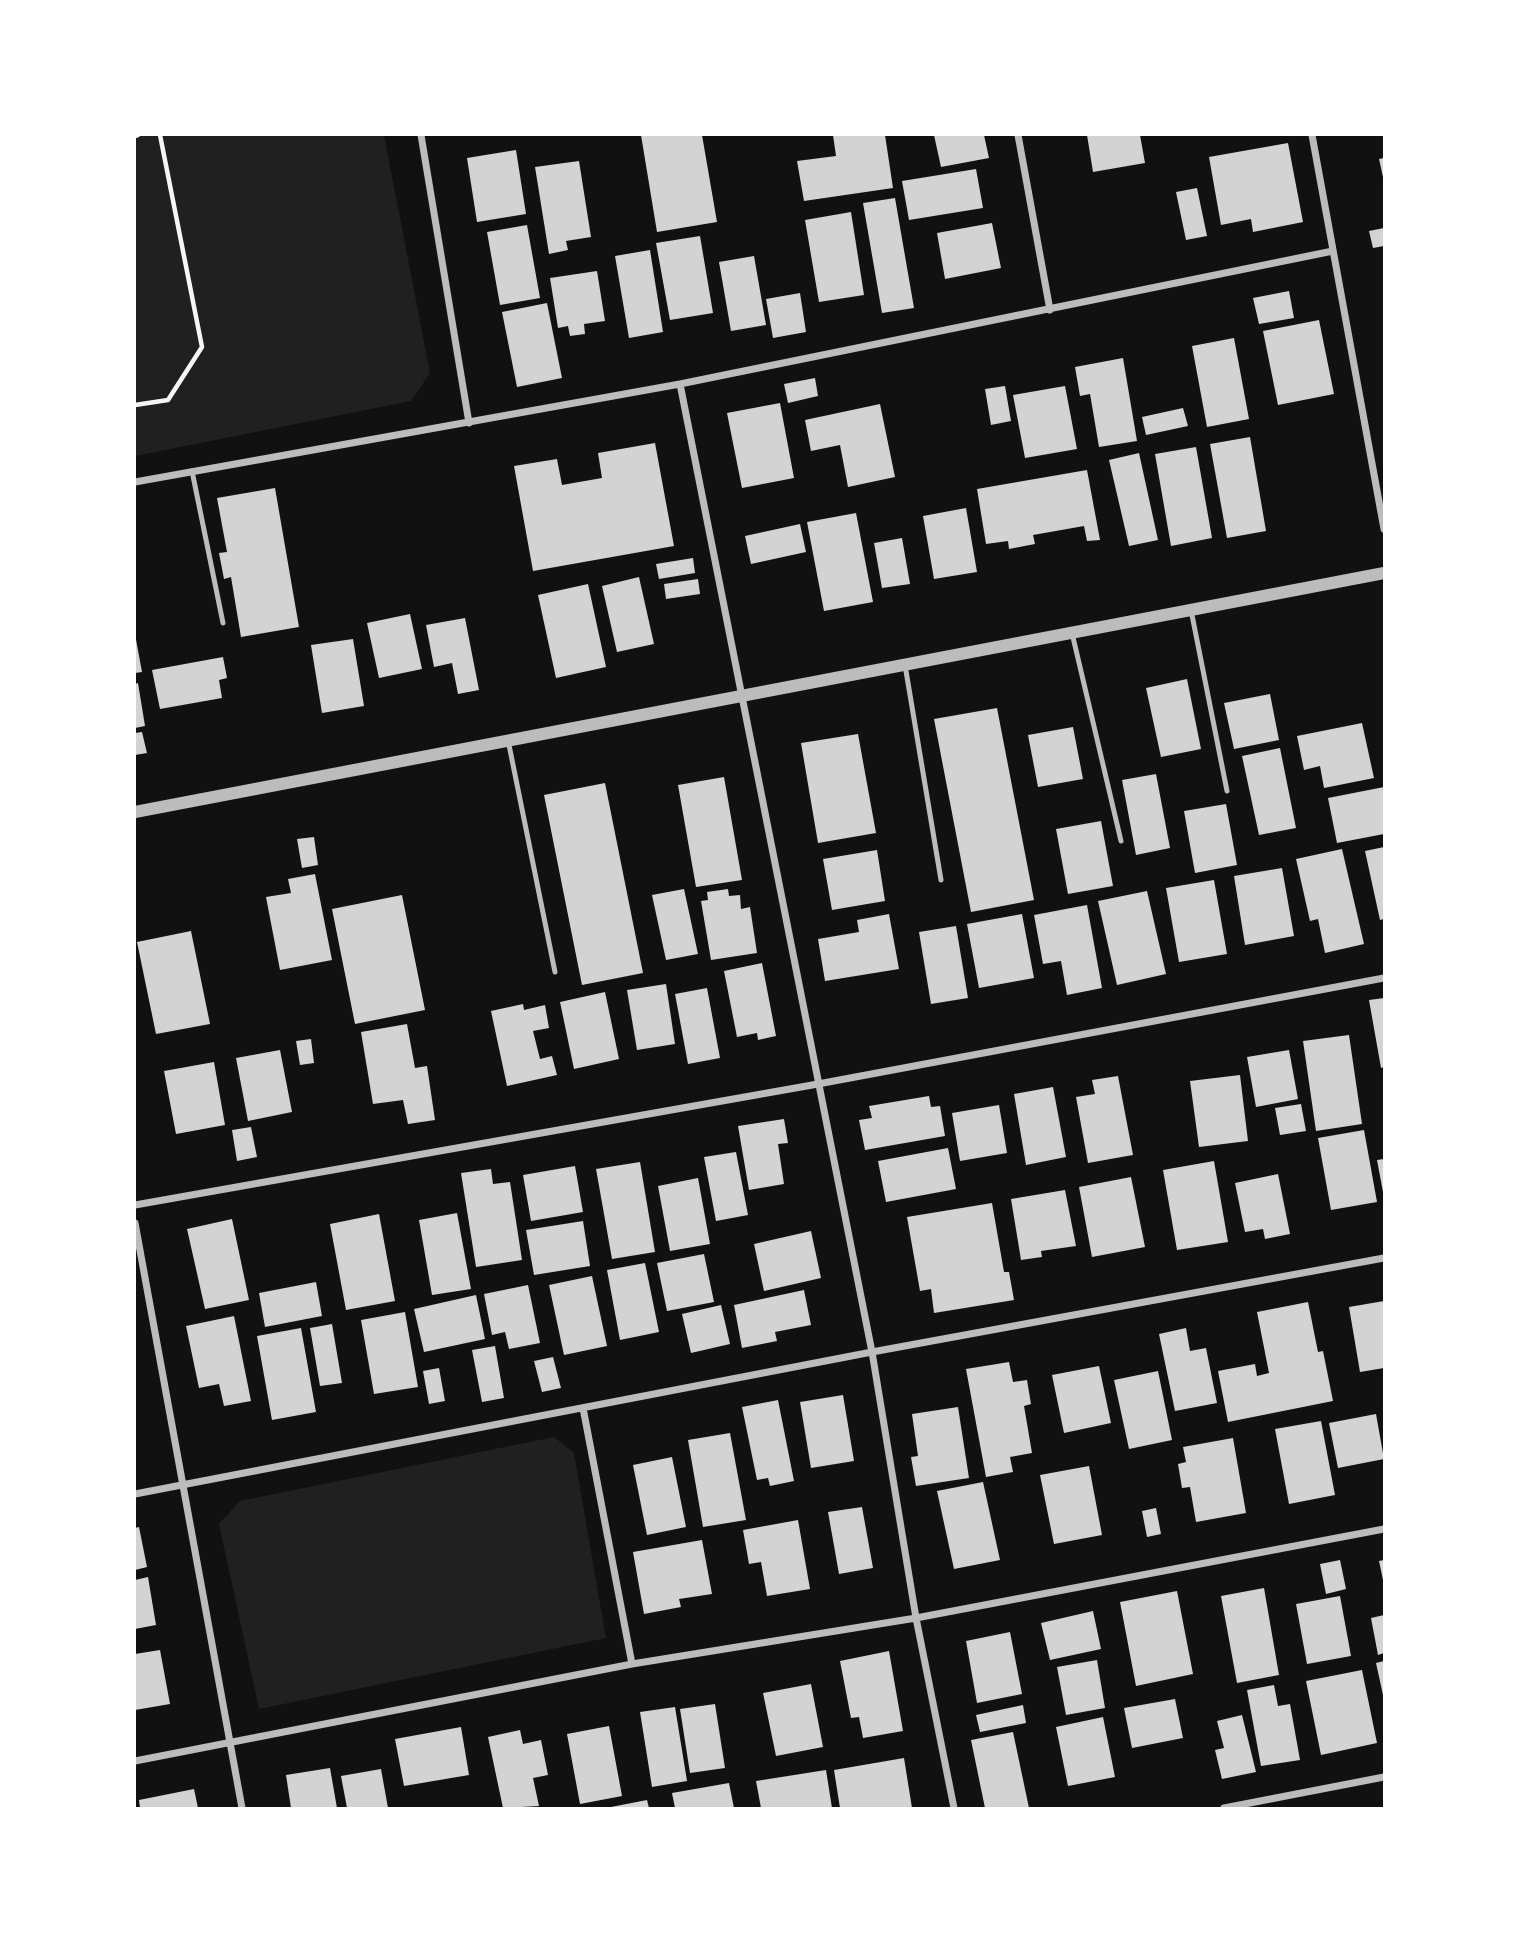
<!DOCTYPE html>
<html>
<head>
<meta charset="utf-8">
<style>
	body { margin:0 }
	#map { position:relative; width:1519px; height:1943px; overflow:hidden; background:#111; font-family:Mulish,sans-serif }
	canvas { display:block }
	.frame { position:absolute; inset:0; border:136px solid #fff; pointer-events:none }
</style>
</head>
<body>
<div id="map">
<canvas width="1519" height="1943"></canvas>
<div class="frame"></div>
</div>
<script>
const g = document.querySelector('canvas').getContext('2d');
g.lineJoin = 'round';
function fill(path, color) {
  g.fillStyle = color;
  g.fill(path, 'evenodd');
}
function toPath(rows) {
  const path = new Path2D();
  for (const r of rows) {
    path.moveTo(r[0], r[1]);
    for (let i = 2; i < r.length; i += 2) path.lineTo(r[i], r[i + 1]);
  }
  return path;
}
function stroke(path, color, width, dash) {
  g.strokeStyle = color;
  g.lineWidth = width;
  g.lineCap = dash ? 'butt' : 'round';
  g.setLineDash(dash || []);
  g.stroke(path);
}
const green = toPath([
	[135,135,384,135,430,373,411,401,135,456],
	[554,1437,574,1453,606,1638,259,1709,219,1524,240,1501]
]);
const building = toPath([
	[641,135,702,135,717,222,657,232],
	[833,135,885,135,893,188,804,201,797,161,836,156],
	[934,135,984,135,989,158,941,167],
	[1087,135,1140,135,1145,163,1093,172],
	[1288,143,1303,222,1253,232,1251,219,1221,225,1209,157],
	[516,150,526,214,477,222,467,158],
	[1384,158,1384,176,1383,177,1379,159],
	[579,161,591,237,566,241,568,250,549,254,535,167],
	[976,169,983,208,909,220,902,181],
	[1197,188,1207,236,1186,240,1176,192],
	[895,198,914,308,882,313,863,203],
	[851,212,864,295,819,302,805,220],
	[992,223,1001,268,945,279,937,233],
	[527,225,540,298,500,305,487,232],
	[1384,228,1384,246,1373,248,1369,231],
	[700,236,713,313,670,320,656,243],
	[650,250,663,332,629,338,615,256],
	[754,256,766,325,731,331,719,262],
	[597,271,605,321,584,324,585,334,570,336,568,326,558,328,550,278],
	[1289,291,1294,318,1259,324,1253,298],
	[800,293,806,332,773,338,766,299],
	[547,303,562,378,517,387,502,312],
	[1319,320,1334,394,1278,405,1263,331],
	[1234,338,1249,419,1207,427,1192,346],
	[1123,358,1137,441,1099,447,1090,394,1080,396,1075,367],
	[815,378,818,396,788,403,784,384],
	[1005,386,1011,421,991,425,985,389],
	[1065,386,1077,449,1025,458,1013,395],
	[780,403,794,478,742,488,727,413],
	[880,404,895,477,848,487,840,445,811,451,805,420],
	[1183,408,1188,426,1146,435,1142,417],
	[1250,437,1266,531,1227,538,1210,444],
	[655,443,674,546,533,571,514,466,557,459,562,485,602,478,598,453],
	[1196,447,1212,538,1171,546,1155,454],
	[1139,453,1158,540,1129,546,1109,460],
	[1087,470,1100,540,1087,541,1084,526,1033,535,1035,544,1009,549,1008,541,986,544,977,489],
	[275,488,299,627,241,637,231,577,224,579,219,553,227,552,217,498],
	[966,508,977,572,934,579,923,516],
	[856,513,873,602,824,611,807,522],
	[800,524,806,552,751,564,745,536],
	[902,538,910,584,882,588,874,543],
	[693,558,695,573,659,579,656,564],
	[639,577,654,644,617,652,602,586],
	[698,579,700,594,666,599,664,584],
	[588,584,606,667,556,678,538,595],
	[410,614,422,669,379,678,367,623],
	[465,618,479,690,458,694,452,663,434,667,426,625],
	[135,634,142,672,135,673],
	[353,639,364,706,322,713,311,645],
	[223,657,227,678,219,680,222,698,160,709,152,670],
	[1187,679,1201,749,1161,757,1146,688],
	[138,683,145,726,135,728,135,684],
	[1270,694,1279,740,1234,749,1224,703],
	[997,708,1034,900,971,912,934,719],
	[1362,723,1374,778,1324,788,1320,766,1304,770,1297,736],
	[1073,727,1083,779,1038,787,1028,735],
	[142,732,147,753,135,755,135,733],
	[858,734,876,833,818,843,801,743],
	[1280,748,1296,828,1259,835,1242,756],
	[1156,774,1170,848,1136,855,1122,780],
	[724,777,742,880,696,887,678,785],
	[605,783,643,973,582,985,544,795],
	[1384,787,1384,834,1337,843,1328,798],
	[1226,804,1237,865,1195,873,1184,811],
	[1101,821,1113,886,1068,894,1056,829],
	[314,837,318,865,302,868,297,839],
	[1384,847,1384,919,1380,920,1365,851],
	[1342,849,1364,944,1325,953,1318,919,1310,921,1296,859],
	[877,850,885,901,832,910,823,859],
	[1282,868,1294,936,1245,945,1234,876],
	[315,874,332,960,280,970,266,897,291,893,288,879],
	[1214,880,1227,954,1179,962,1166,888],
	[684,889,698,954,666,960,652,895],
	[728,889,729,896,740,895,741,909,750,907,757,953,711,960,701,901,708,900,707,892],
	[1147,891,1166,974,1117,985,1098,901],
	[402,895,425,1010,355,1024,332,909],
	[1087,905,1102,988,1067,995,1061,961,1043,964,1034,915],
	[889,914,899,969,825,981,818,939,859,932,857,920],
	[1022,914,1034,978,979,988,967,924],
	[956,926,968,998,931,1004,919,932],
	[191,931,210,1024,156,1034,137,942],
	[762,963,776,1036,758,1040,757,1033,737,1037,724,971],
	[666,984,675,1044,637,1050,627,990],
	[707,988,720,1058,688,1064,675,994],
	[605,992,619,1059,574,1069,560,1002],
	[1384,998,1384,1067,1381,1068,1369,1000],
	[523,1004,524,1010,545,1005,549,1028,533,1031,540,1059,552,1056,557,1075,507,1086,491,1011],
	[407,1024,415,1068,427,1066,435,1120,408,1124,403,1100,373,1104,361,1032],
	[1349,1035,1362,1124,1316,1131,1303,1041],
	[311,1039,314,1063,300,1065,296,1041],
	[280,1050,292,1112,248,1121,236,1058],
	[1289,1050,1298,1099,1256,1107,1247,1057],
	[214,1062,225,1125,176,1134,164,1071],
	[1240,1075,1248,1141,1199,1147,1190,1081],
	[1118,1076,1133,1155,1088,1163,1076,1097,1095,1094,1092,1080],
	[1053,1087,1066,1157,1026,1165,1014,1094],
	[929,1096,931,1107,940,1106,945,1136,865,1150,859,1120,872,1118,869,1106],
	[1301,1104,1306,1131,1280,1135,1275,1108],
	[999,1105,1007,1153,960,1161,952,1113],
	[784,1119,788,1143,778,1144,784,1184,749,1190,738,1126],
	[251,1127,257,1157,237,1161,232,1130],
	[1364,1130,1377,1202,1331,1210,1318,1138],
	[948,1148,956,1189,886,1202,878,1161],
	[736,1152,748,1215,716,1221,704,1157],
	[1384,1159,1384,1192,1383,1192,1377,1160],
	[1214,1161,1228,1242,1177,1250,1163,1170],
	[640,1162,655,1252,612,1259,596,1169],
	[575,1166,583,1212,531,1221,523,1175],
	[491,1169,493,1184,510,1182,522,1260,476,1267,461,1173],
	[1278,1174,1290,1234,1265,1239,1263,1229,1245,1232,1235,1183],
	[1131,1177,1145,1247,1092,1257,1079,1187],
	[698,1178,710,1244,670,1251,658,1186],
	[1065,1190,1076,1246,1041,1251,1042,1257,1021,1260,1011,1199],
	[992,1203,1004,1272,1009,1272,1014,1300,934,1313,931,1289,920,1291,907,1217],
	[457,1213,471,1289,432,1295,419,1220],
	[379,1214,395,1301,346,1310,330,1224],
	[232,1219,249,1300,205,1309,187,1229],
	[583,1221,590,1266,534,1275,526,1230],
	[811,1231,821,1278,764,1291,754,1244],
	[704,1254,714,1302,667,1311,657,1263],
	[645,1263,659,1332,620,1340,607,1270],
	[592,1276,607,1346,564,1355,549,1285],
	[316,1282,322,1316,265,1327,259,1293],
	[528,1285,540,1343,509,1349,505,1332,492,1335,484,1294],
	[804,1290,811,1325,775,1332,777,1341,742,1348,734,1305],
	[476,1295,485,1339,424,1352,414,1309],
	[1384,1301,1384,1368,1360,1372,1349,1307],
	[1308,1302,1318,1352,1323,1351,1333,1401,1228,1422,1218,1371,1255,1364,1257,1376,1269,1373,1257,1312],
	[721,1305,730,1344,691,1353,682,1314],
	[405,1312,418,1387,374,1394,361,1320],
	[234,1316,251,1401,224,1406,219,1384,199,1388,186,1326],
	[332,1324,342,1383,320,1386,310,1328],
	[301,1328,316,1412,272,1420,257,1336],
	[1186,1328,1190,1351,1206,1348,1217,1403,1175,1411,1159,1334],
	[495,1346,504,1398,482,1402,472,1350],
	[553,1357,561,1388,542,1392,534,1361],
	[1009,1362,1013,1382,1027,1380,1031,1404,1024,1406,1032,1453,1010,1457,1013,1472,986,1477,966,1369],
	[1099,1366,1111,1423,1064,1433,1052,1375],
	[439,1368,445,1401,429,1404,423,1371],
	[1158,1371,1172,1440,1129,1449,1114,1380],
	[843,1395,854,1461,811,1468,800,1402],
	[778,1400,794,1481,770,1486,768,1478,757,1480,742,1407],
	[958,1407,969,1478,916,1486,911,1457,918,1456,912,1414],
	[1376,1414,1384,1459,1338,1468,1329,1423],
	[1321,1421,1335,1495,1289,1504,1275,1429],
	[730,1433,746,1520,703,1527,688,1440],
	[1233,1438,1246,1513,1196,1522,1190,1487,1182,1488,1178,1464,1186,1462,1183,1447],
	[672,1457,686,1527,647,1535,633,1465],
	[1089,1466,1102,1535,1054,1544,1040,1475],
	[983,1482,1000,1560,954,1569,937,1491],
	[862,1507,873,1568,839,1574,828,1512],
	[1156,1508,1161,1534,1147,1537,1142,1511],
	[798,1520,810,1589,767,1596,761,1562,749,1564,743,1530],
	[139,1527,147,1567,135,1570,135,1528],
	[702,1540,712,1594,679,1599,681,1607,644,1614,633,1552],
	[1340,1560,1346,1589,1326,1594,1320,1564],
	[1384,1560,1384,1580,1383,1580,1379,1561],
	[148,1577,156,1625,135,1629,135,1580],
	[1264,1588,1279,1675,1237,1683,1221,1596],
	[1177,1591,1193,1674,1136,1686,1120,1602],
	[1340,1596,1351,1656,1307,1664,1296,1604],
	[1093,1611,1101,1649,1050,1660,1041,1623],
	[1384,1615,1384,1653,1378,1655,1371,1618],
	[1010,1632,1022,1694,977,1703,966,1641],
	[160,1650,170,1704,135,1710,135,1654],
	[889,1651,903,1731,863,1738,859,1717,851,1718,840,1661],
	[1097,1660,1105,1708,1066,1715,1057,1667],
	[1384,1661,1384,1695,1383,1695,1376,1663],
	[1362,1670,1377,1743,1321,1755,1306,1681],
	[811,1684,823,1747,776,1756,763,1693],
	[1274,1685,1278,1706,1290,1704,1300,1760,1261,1766,1247,1690],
	[1175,1699,1183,1738,1132,1748,1124,1708],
	[715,1704,725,1768,690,1773,680,1709],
	[1023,1705,1026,1723,980,1732,976,1715],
	[675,1707,687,1781,652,1787,640,1712],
	[1242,1715,1256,1772,1222,1779,1215,1750,1224,1748,1217,1721],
	[1103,1717,1115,1777,1068,1786,1056,1727],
	[609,1726,622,1796,580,1804,567,1734],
	[461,1727,469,1775,404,1786,395,1739],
	[520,1730,523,1744,541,1740,548,1775,533,1778,539,1806,503,1808,488,1737],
	[1013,1732,1029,1808,985,1808,971,1740],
	[904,1758,912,1808,840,1808,834,1770],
	[330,1768,337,1808,291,1808,286,1775],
	[381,1769,388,1808,347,1808,341,1776],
	[826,1770,832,1808,761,1808,756,1781],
	[729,1783,734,1808,675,1808,672,1793],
	[194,1789,198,1808,140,1808,139,1800],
	[647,1800,649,1808,611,1808,611,1807]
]);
const path = toPath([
	[135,136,138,135],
	[135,405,168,400,202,347,160,135]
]);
const service = toPath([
	[192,471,223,623],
	[1191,610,1227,791],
	[1072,633,1121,841],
	[905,665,941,880],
	[508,740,555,972]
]);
const minor = toPath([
	[421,135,469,423],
	[1018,135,1050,310],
	[1312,135,1384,529],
	[680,384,872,1352,916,1618,954,1808],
	[135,482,680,384,1333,251],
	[135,1205,818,1084,1384,978],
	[135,1223,242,1808],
	[583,1408,632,1664],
	[135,1494,872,1352,1384,1258],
	[135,1761,632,1664,916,1618,1384,1529],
	[1224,1808,1384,1777]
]);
const tertiary = toPath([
	[135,812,1384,573]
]);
fill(green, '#202020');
fill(building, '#d3d3d3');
stroke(path, '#f5f5f5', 4.5);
stroke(service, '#bcbcbc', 5);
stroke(minor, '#bcbcbc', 7);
stroke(tertiary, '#bcbcbc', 12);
</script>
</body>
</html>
